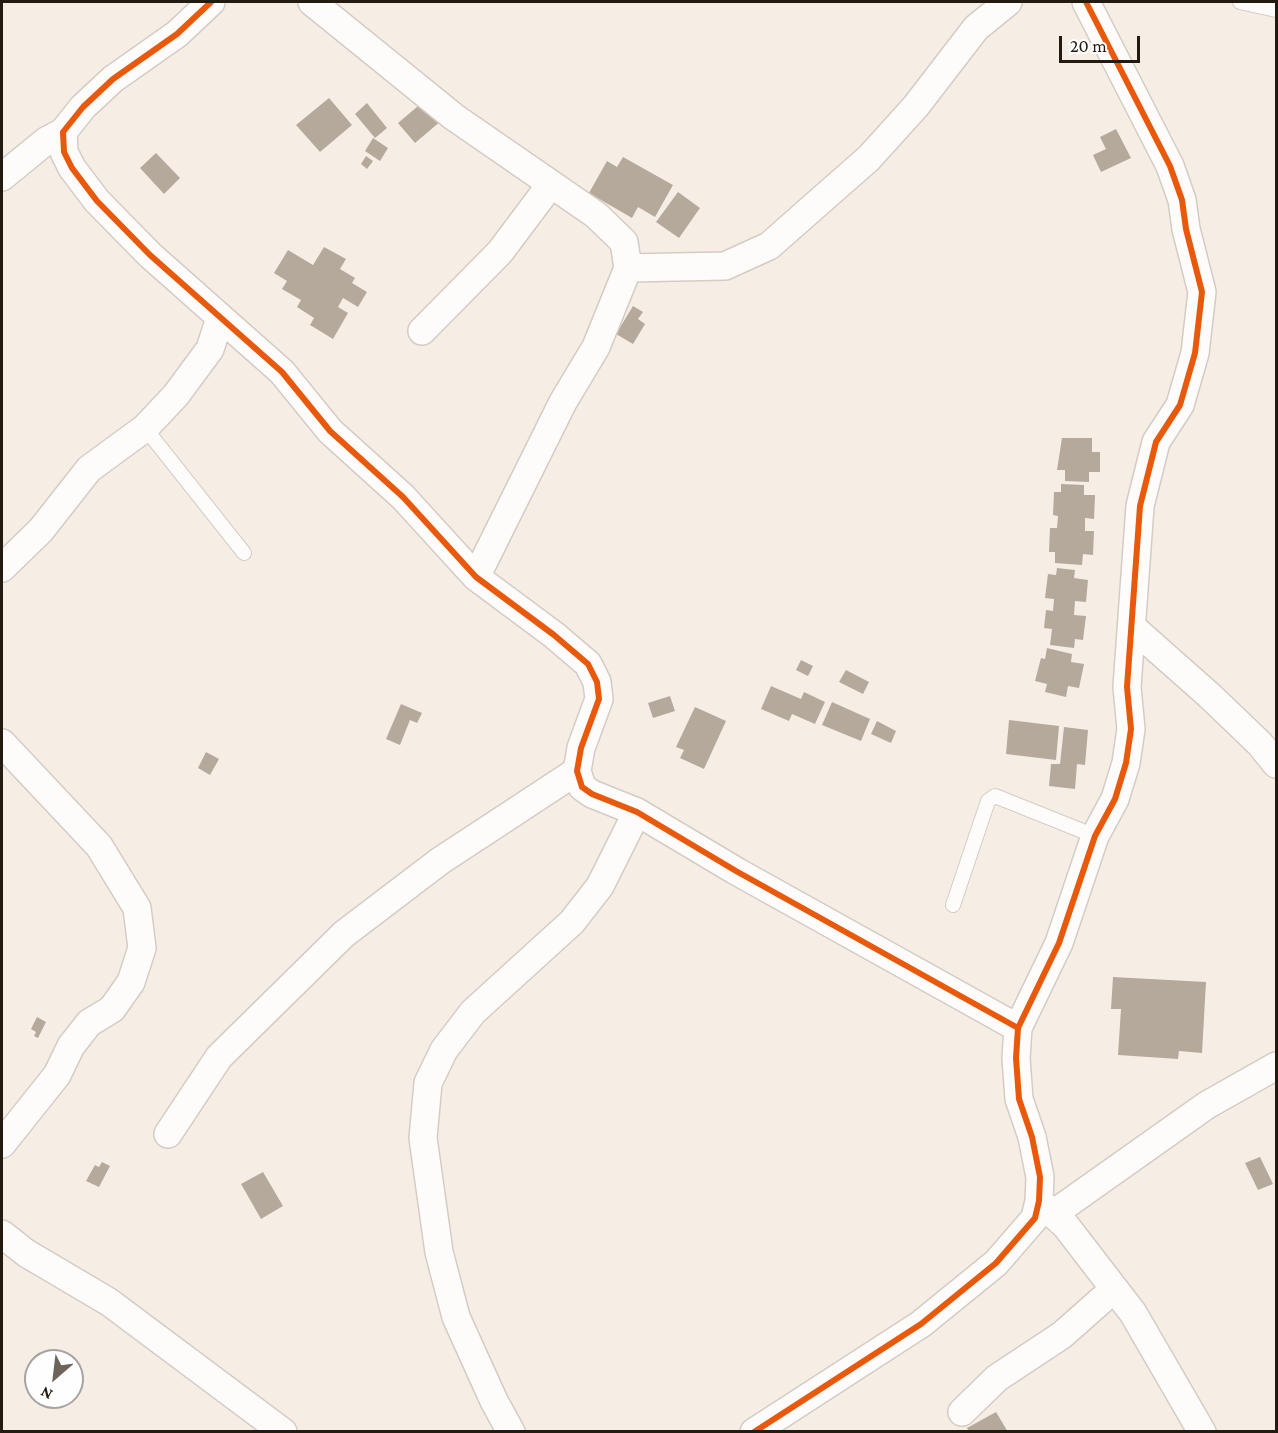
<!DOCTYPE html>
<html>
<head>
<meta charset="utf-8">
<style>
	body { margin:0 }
	#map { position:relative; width:1278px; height:1433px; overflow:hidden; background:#f6eee5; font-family:"Crimson Pro",serif }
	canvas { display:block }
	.frame { position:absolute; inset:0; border:3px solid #231b12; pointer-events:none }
	.north { position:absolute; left:24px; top:1349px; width:60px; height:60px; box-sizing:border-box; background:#fefefe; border:2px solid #a6a3a0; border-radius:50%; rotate:208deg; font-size:16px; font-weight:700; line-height:24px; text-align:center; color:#231b12 }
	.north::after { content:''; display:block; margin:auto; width:21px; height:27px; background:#6d655c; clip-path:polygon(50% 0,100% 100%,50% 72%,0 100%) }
	.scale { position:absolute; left:1059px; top:36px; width:81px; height:27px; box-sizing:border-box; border:3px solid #231b12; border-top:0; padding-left:8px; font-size:18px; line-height:21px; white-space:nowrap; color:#231b12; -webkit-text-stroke:4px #fefefe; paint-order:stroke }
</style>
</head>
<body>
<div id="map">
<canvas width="1278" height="1433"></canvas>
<div class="frame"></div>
<div class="north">N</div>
<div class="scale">20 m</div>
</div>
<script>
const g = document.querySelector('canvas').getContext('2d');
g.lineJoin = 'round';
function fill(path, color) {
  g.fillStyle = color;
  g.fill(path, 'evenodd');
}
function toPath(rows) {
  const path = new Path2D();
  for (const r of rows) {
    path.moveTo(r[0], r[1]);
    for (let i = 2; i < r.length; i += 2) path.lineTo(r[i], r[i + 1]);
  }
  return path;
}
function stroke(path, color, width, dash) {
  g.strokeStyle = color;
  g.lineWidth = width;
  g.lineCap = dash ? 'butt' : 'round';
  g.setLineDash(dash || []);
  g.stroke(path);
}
const building = toPath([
	[329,98,352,125,320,152,296,125],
	[424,101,441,121,415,143,398,123],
	[367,103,387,128,375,138,355,114],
	[1116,129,1131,158,1101,172,1093,155,1106,149,1100,137],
	[373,138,388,148,380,161,365,151],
	[156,153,180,178,164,194,140,168],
	[366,156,373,161,367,169,361,164],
	[623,157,673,185,655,217,638,207,632,218,589,193,607,161,617,167],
	[678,192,700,208,679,238,656,222],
	[324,247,346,259,340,269,355,278,352,283,367,292,358,307,343,298,338,307,348,313,333,339,310,325,314,318,297,307,301,300,282,289,287,281,274,273,288,250,313,265],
	[633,306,643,312,638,319,645,324,633,344,616,334],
	[1062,438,1092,438,1092,452,1100,452,1100,472,1089,472,1089,482,1065,481,1065,470,1057,470],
	[1061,484,1084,485,1084,495,1095,495,1094,519,1085,518,1085,531,1094,531,1093,555,1083,554,1082,565,1055,563,1055,552,1049,552,1050,528,1057,528,1058,516,1053,515,1054,492,1061,492],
	[1057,568,1075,570,1074,578,1088,580,1086,602,1075,601,1074,615,1086,616,1083,640,1075,639,1074,648,1050,645,1052,629,1044,628,1046,610,1053,611,1054,599,1045,598,1048,574,1056,575],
	[1047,648,1072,654,1071,662,1084,664,1079,688,1068,686,1066,697,1045,692,1047,684,1035,681,1041,658,1045,659],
	[801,660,813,666,808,676,796,670],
	[846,670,869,682,863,694,839,682],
	[771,686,801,699,804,692,825,702,815,724,792,714,789,721,761,709],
	[670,696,675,711,653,718,648,703],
	[832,702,870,719,861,741,822,725],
	[401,704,422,713,417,723,410,720,400,745,386,739],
	[695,707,726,721,704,769,680,758,684,750,676,747],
	[1009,720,1059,726,1056,760,1006,754],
	[877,721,896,731,891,743,871,734],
	[1064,727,1088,730,1085,765,1077,764,1075,789,1049,786,1051,764,1060,764],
	[206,752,219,759,210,775,198,768],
	[1113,977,1206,982,1202,1053,1179,1051,1178,1059,1118,1055,1121,1009,1111,1009],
	[37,1017,46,1022,38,1038,34,1036,36,1032,31,1029],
	[1260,1157,1273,1184,1258,1190,1245,1163],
	[102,1162,110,1166,99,1187,86,1181,95,1165,99,1167],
	[263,1172,283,1206,261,1219,241,1184],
	[996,1412,1008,1432,969,1432,967,1428]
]);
const lane = toPath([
	[1240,2,1276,10],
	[145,428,244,553],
	[953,905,988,801,995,796,1095,836]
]);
const street = toPath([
	[211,2,177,34,113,79,83,107,63,132,64,152,72,168,97,201,150,255,282,372,330,431,403,497,476,577,554,635,588,664,597,682,599,699,581,748,577,771,582,787,592,794,637,812,736,871,1018,1028],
	[312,2,454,117,596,215,624,242,628,268,596,347,563,402,476,577],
	[2,177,46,141,63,132],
	[628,268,725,266,769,246,869,158,916,106,976,28,1008,2],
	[422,331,500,252,551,184],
	[2,568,41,530,89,469,145,428,176,395,210,349,220,318],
	[1132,627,1210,696,1260,744,1276,764],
	[2,743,99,846,137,908,142,948,131,982,112,1009,89,1023,71,1046,57,1075,2,1144],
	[168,1134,219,1057,344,934,440,861,577,771],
	[1039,1201,1066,1226,1133,1313,1202,1432],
	[1053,1214,1207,1105,1276,1066],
	[2,1234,26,1253,109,1302,283,1432],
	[962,1412,997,1378,1062,1335,1114,1289],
	[511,1432,494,1401,456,1317,439,1252,423,1138,428,1083,444,1050,473,1012,572,922,600,886,637,812],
	[754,1432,921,1324,996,1263,1035,1218,1039,1201,1040,1177,1032,1137,1019,1099,1016,1058,1018,1028,1059,943,1095,836,1115,799,1126,763,1131,729,1127,687,1140,506,1156,442,1180,405,1195,353,1202,292,1186,229,1182,200,1170,166,1086,2]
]);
const cycleway = toPath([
	[211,2,177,34,113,79,83,107,63,132,64,152,72,168,97,201,150,255,282,372,330,431,403,497,476,577,554,635,588,664,597,682,599,699,581,748,577,771,582,787,592,794,637,812,736,871,1018,1028],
	[754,1432,921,1324,996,1263,1035,1218,1039,1201,1040,1177,1032,1137,1019,1099,1016,1058,1018,1028,1059,943,1095,836,1115,799,1126,763,1131,729,1127,687,1140,506,1156,442,1180,405,1195,353,1202,292,1186,229,1182,200,1170,166,1086,2]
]);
fill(building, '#b5a99c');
stroke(lane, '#d4ccc4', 16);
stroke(street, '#d4ccc4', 30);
stroke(lane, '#fefcfb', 14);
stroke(street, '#fefcfb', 27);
stroke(cycleway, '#e8590c', 6);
</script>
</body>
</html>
